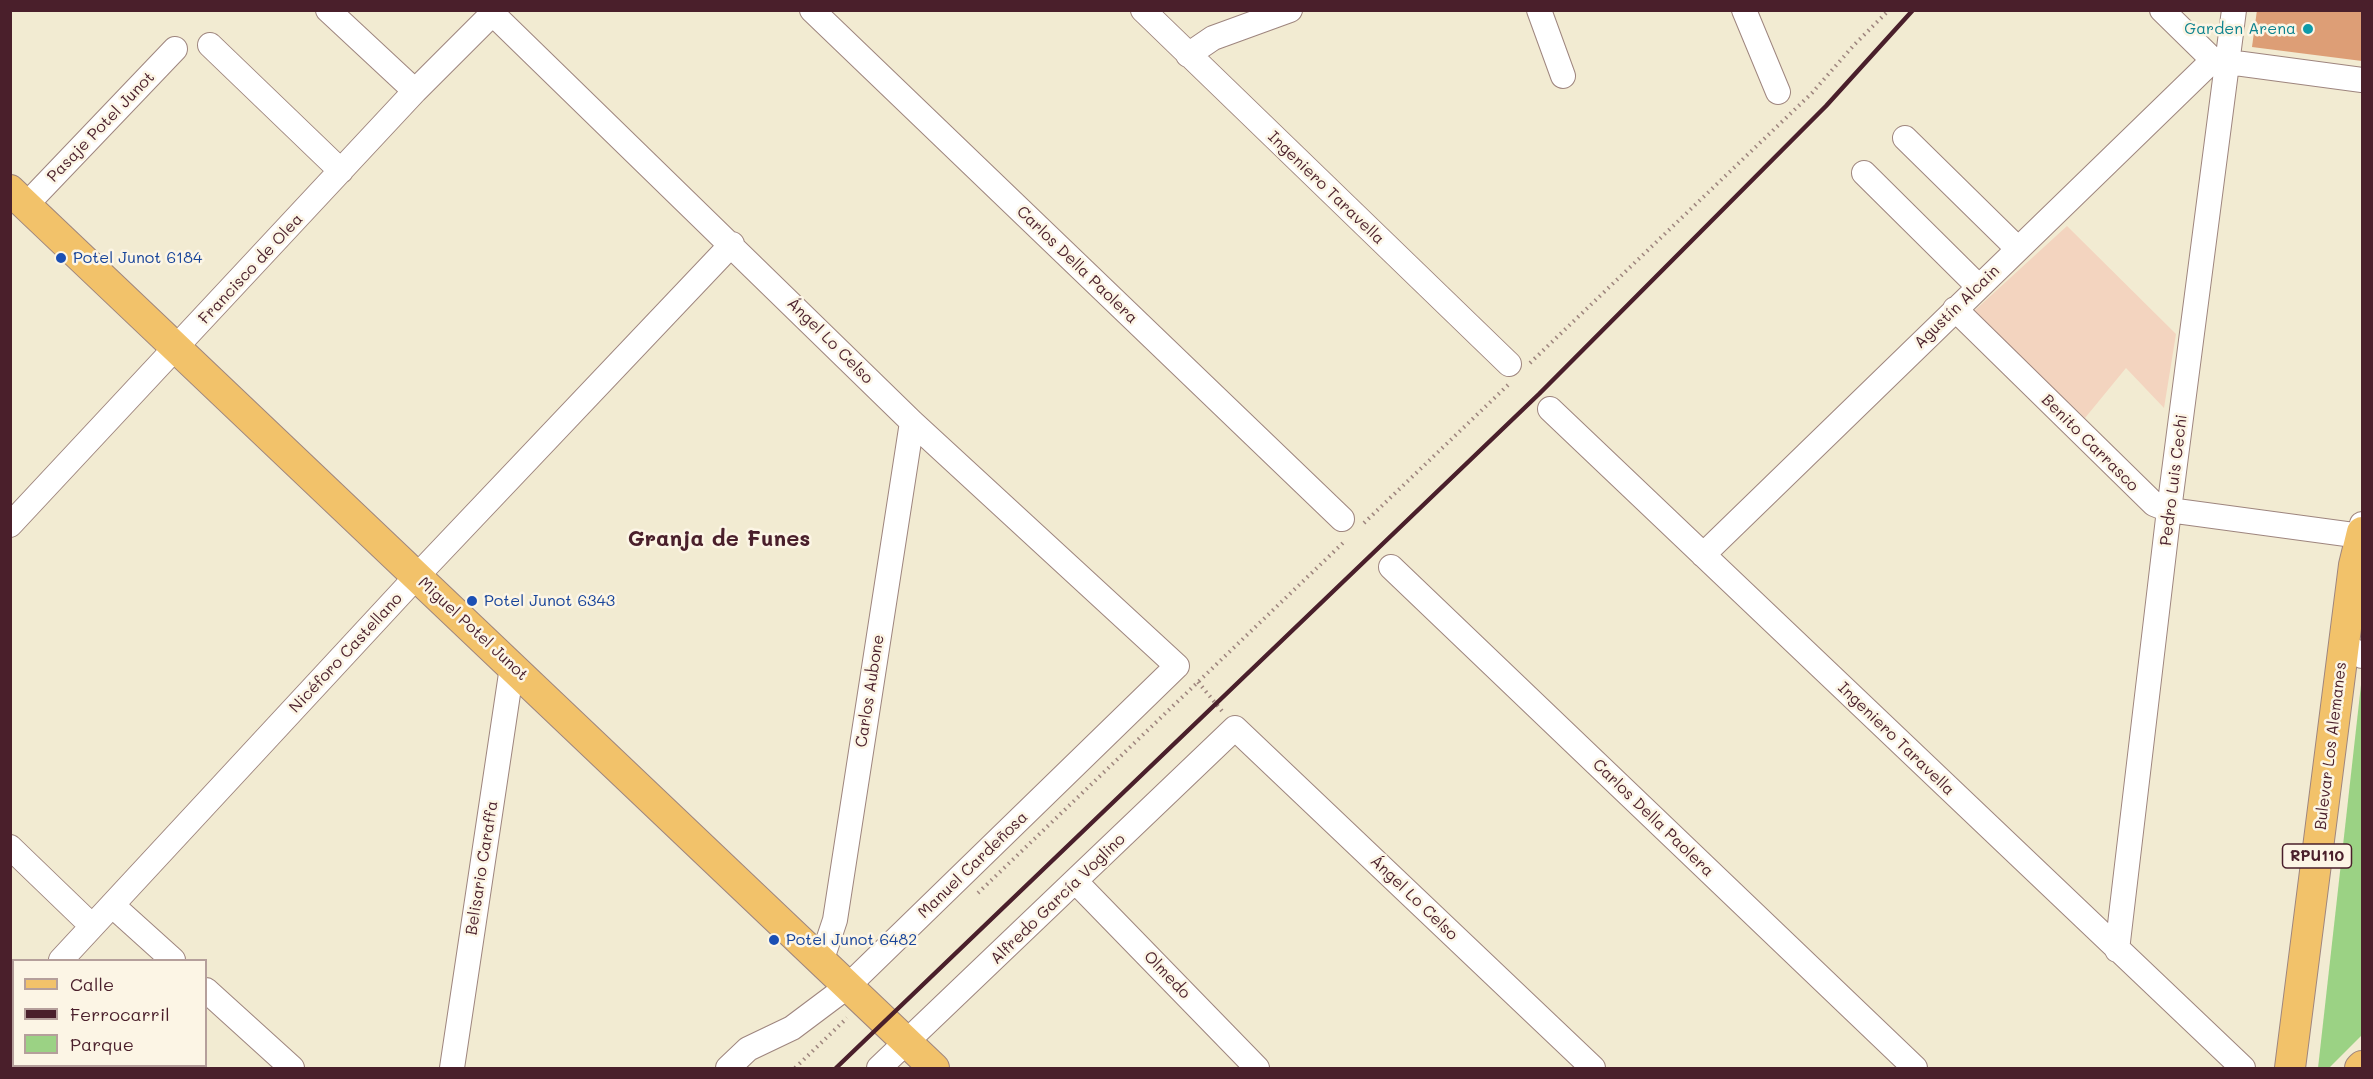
<!DOCTYPE html>
<html>
<head>
<meta charset="utf-8">
<style>
	body { margin:0 }
	#map { position:relative; width:2373px; height:1079px; overflow:hidden; background:#f2ebd2; font-family:Mali,sans-serif }
	canvas { display:block }
	.frame { position:absolute; inset:0; border:12px solid #4a1f2b; pointer-events:none }
	.legend { position:absolute; left:12px; top:959px; width:195px; height:108px; box-sizing:border-box; background:#fcf5e5; border:2px solid #b59f9b; margin:0; padding:8px 10px; list-style:none; font-size:18px; color:#4a1f2b }
	.legend li { display:flex; align-items:center; gap:12px; height:30px }
	.legend b { width:30px; border:2px solid #b59f9b }
</style>
</head>
<body>
<div id="map">
<canvas width="2373" height="1079"></canvas>
<div class="frame"></div>
<ul class="legend">
<li><b style="height:8px;background:#f2c26a"></b>Calle</li>
<li><b style="height:8px;background:#4a1f2b"></b>Ferrocarril</li>
<li><b style="height:16px;background:#9bd284"></b>Parque</li>
</ul>
</div>
<script>
const g = document.querySelector('canvas').getContext('2d');
g.lineJoin = 'round';
function fill(path, color) {
  g.fillStyle = color;
  g.fill(path, 'evenodd');
}
function toPath(rows) {
  const path = new Path2D();
  for (const r of rows) {
    path.moveTo(r[0], r[1]);
    for (let i = 2; i < r.length; i += 2) path.lineTo(r[i], r[i + 1]);
  }
  return path;
}
function stroke(path, color, width, dash) {
  g.strokeStyle = color;
  g.lineWidth = width;
  g.lineCap = dash ? 'butt' : 'round';
  g.setLineDash(dash || []);
  g.stroke(path);
}
function label(font, color, halo, rows, align = 'center') {
  g.font = font + ' Mali,sans-serif';
  g.lineWidth = 5;
  g.setLineDash([]);
  g.textBaseline = 'middle';
  g.strokeStyle = halo;
  g.fillStyle = color;
  for (const [text, x, y, turn = 0] of rows) {
    g.save();
    g.translate(x, y);
    g.rotate((+turn || 0) * Math.PI / 180);
    g.textAlign = isNaN(turn) ? turn : align;
    if (halo) g.strokeText(text, 0, 0);
    g.fillText(text, 0, 0);
    g.restore();
  }
}
const built = toPath([
	[2067,226,2176,334,2164,408,2126,368,2085,418,1974,311]
]);
const green = toPath([
	[2362,676,2362,1035,2329,1068,2318,1068]
]);
const building = toPath([
	[2257,10,2362,10,2362,61,2252,47]
]);
const path = toPath([
	[1530,363,1812,93,1854,45,1889,10],
	[1364,523,1508,385],
	[1198,682,1222,711],
	[978,893,1345,541],
	[795,1068,847,1018]
]);
const minor = toPath([
	[328,10,415,91],
	[489,10,912,422,1177,666,848,986,792,1028,748,1049,728,1068],
	[812,10,1342,519],
	[1143,10,1509,364],
	[1539,10,1563,76],
	[1744,10,1778,92],
	[2162,10,2213,60,2362,80],
	[210,45,341,171],
	[1188,55,1213,38,1290,10],
	[1905,138,2017,248],
	[1864,173,1978,286],
	[26,205,175,49],
	[1955,309,2154,504,2169,510,2361,536,2362,524],
	[1550,409,2243,1068],
	[10,525,415,91,492,14],
	[1703,555,2213,60],
	[1391,567,1915,1068],
	[2344,644,2362,656],
	[10,847,92,926],
	[1076,882,1257,1068],
	[112,905,173,960],
	[2117,950,2169,510,2234,10],
	[822,959,835,920,912,422],
	[61,960,417,576,732,244],
	[206,990,292,1068],
	[10,1016,14,1013],
	[452,1068,512,667],
	[879,1068,1235,728,1593,1068]
]);
const major = toPath([
	[10,190,934,1068],
	[2290,1068,2354,565,2362,532],
	[2360,1068,2362,1066]
]);
const rail = toPath([
	[836,1068,1539,394,1826,106,1913,10]
]);
const markers = [
	[2308,29,6,"#0f9aa8"],
	[61,258,6,"#1a4fb4"],
	[472,601,6,"#1a4fb4"],
	[774,940,6,"#1a4fb4"]
];
const shields = [
	[2317,856,69]
];
const shieldNames = [
	["RPU110",2317,856]
];
const cultureNames = [
	["Garden Arena",2296,29]
];
const streetNames = [
	["Pasaje Potel Junot",101,127,-46],
	["Ingeniero Taravella",1326,188,44],
	["Carlos Della Paolera",1077,265,44],
	["Francisco de Olea",251,269,-47],
	["Agustín Alcain",1957,307,-44],
	["Ángel Lo Celso",830,341,45],
	["Benito Carrasco",2090,443,45],
	["Pedro Luis Cechi",2174,480,-83],
	["Miguel Potel Junot",473,629,43],
	["Nicéforo Castellano",346,653,-47],
	["Carlos Aubone",870,691,-81],
	["Ingeniero Taravella",1896,739,44],
	["Bulevar Los Alemanes",2331,746,-83],
	["Carlos Della Paolera",1653,818,44],
	["Manuel Cardeñosa",973,865,-44],
	["Belisario Caraffa",482,868,-81],
	["Ángel Lo Celso",1414,898,44],
	["Alfredo García Voglino",1058,899,-44],
	["Olmedo",1167,975,46]
];
const transitNames = [
	["Potel Junot 6184",73,258],
	["Potel Junot 6343",484,601],
	["Potel Junot 6482",786,940]
];
const districtNames = [
	["Granja de Funes",719,539]
];
fill(built, '#f3d4bf');
fill(green, '#9bd284');
fill(building, '#dd9e76');
stroke(minor, '#9e857e', 26);
stroke(major, '#9e857e', 32);
stroke(path, '#9e857e', 4, [1.5, 4.5]);
stroke(minor, '#fff', 24);
stroke(major, '#f2c26a', 30);
stroke(rail, '#4a1f2b', 4.5);
for (const [x, y, r, color] of markers) {
  const dot = new Path2D();
  dot.arc(x, y, r, 0, 2 * Math.PI);
  g.fillStyle = color;
  g.fill(dot);
  stroke(dot, '#fcf5e5', 2);
}
for (const [x, y, w] of shields) {
  const box = new Path2D();
  box.roundRect(x - w / 2, y - 12, w, 24, 4.5);
  g.fillStyle = '#fcf5e5';
  g.fill(box);
  stroke(box, '#4a1f2b', 1.5);
}
label('bold 15px', '#4a1f2b', null, shieldNames);
label('16px', '#0d838f', '#fcf5e5', cultureNames, 'right');
label('16px', '#4a1f2b', '#fcf5e5', streetNames);
label('16px', '#164399', '#fcf5e5', transitNames, 'left');
label('bold 22px', '#4a1f2b', '#fcf5e5', districtNames);
</script>
</body>
</html>
